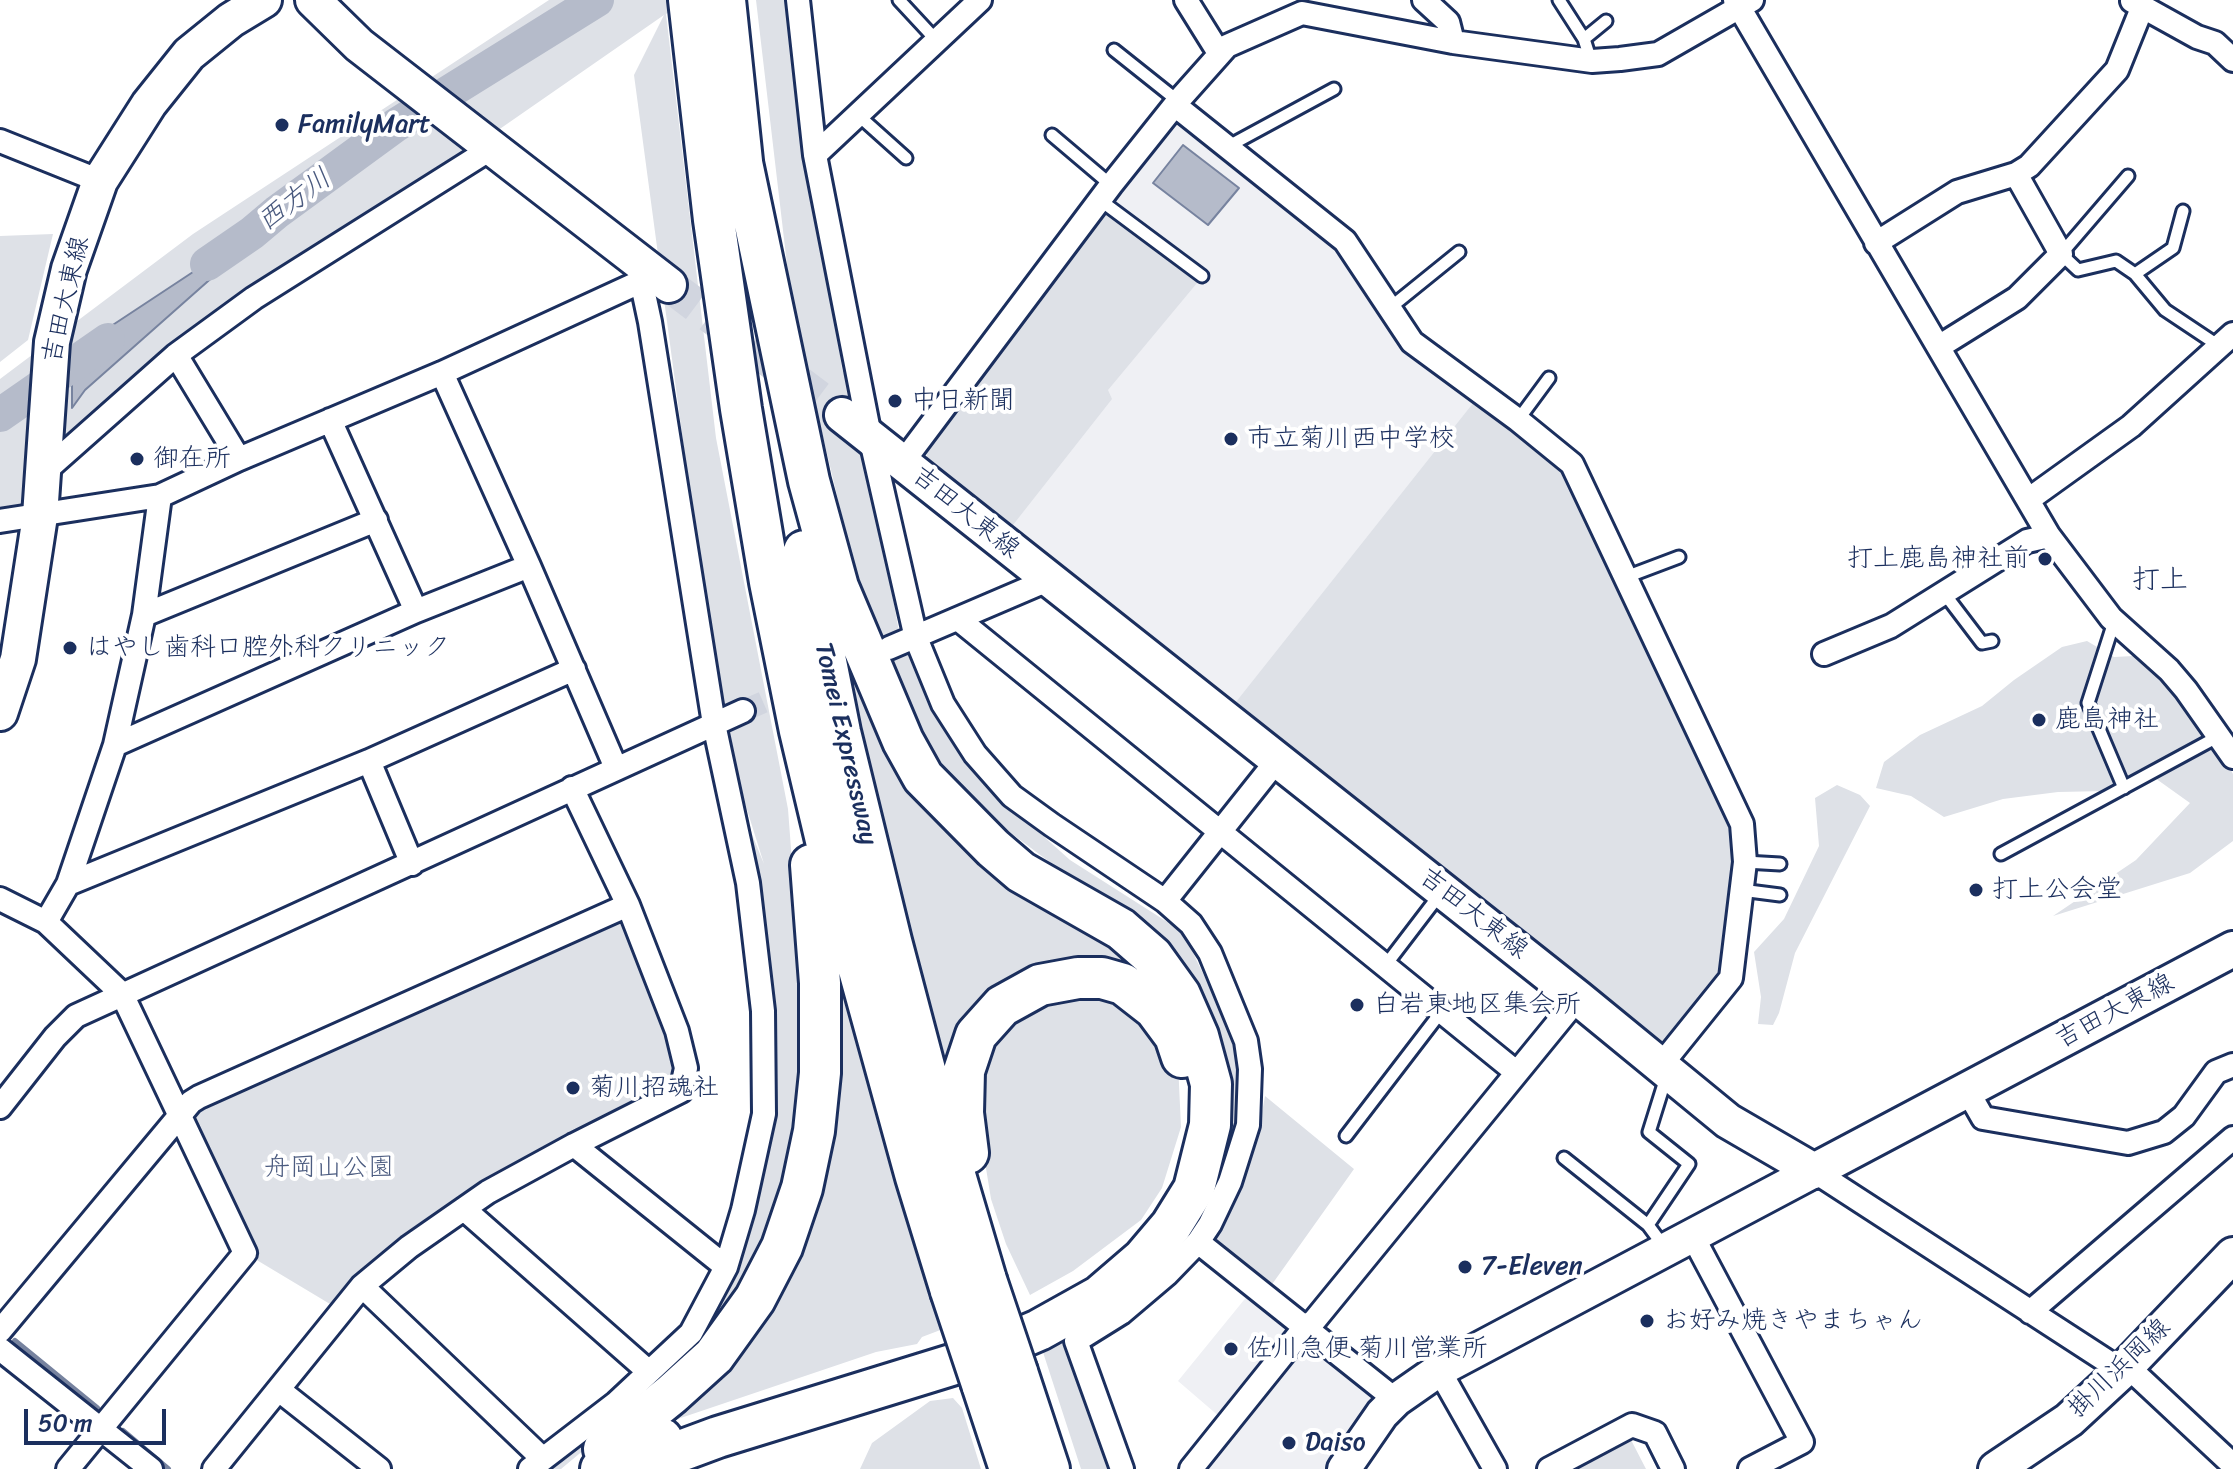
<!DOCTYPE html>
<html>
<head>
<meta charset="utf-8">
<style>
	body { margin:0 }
	#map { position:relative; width:2233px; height:1469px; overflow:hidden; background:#fff; font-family:Sriracha,sans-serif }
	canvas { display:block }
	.scale { position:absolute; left:24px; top:1409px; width:142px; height:36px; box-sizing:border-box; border:4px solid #1b2f5e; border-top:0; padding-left:10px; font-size:24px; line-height:28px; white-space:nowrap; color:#1b2f5e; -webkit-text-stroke:6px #fff; paint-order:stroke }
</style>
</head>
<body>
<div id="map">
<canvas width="2233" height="1469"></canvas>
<div class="scale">50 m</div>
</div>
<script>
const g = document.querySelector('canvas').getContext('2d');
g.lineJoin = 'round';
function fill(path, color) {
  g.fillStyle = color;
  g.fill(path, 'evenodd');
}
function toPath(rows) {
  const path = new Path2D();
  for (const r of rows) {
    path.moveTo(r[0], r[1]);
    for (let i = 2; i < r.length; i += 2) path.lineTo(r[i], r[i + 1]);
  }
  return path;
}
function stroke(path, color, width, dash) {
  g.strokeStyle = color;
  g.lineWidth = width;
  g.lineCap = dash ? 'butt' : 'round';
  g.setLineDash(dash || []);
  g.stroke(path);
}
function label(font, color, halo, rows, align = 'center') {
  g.font = font + ' Sriracha,"Klee One",sans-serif';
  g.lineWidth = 8;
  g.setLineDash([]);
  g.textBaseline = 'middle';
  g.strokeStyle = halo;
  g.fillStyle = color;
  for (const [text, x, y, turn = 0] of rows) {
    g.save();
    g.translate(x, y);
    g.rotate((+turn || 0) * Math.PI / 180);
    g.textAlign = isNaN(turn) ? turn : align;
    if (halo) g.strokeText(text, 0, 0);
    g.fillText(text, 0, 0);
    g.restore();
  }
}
const built = toPath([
	[1182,123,1333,241,1410,352,1551,459,1733,850,1719,975,1660,1045,928,467,926,448,1171,126],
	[1248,1295,1287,1325,1288,1335,1221,1418,1178,1381],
	[1311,1342,1372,1390,1372,1399,1351,1425,1325,1469,1202,1469,1303,1343]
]);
const green = toPath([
	[549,0,685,0,666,14,716,438,788,809,799,954,795,954,803,972,807,1113,783,1211,736,1301,687,1364,561,1469,530,1469,715,1300,764,1067,733,787,764,864,738,781,704,598,634,75,664,15,236,312,0,523,0,379,193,234],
	[756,0,789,0,842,369,870,436,880,526,899,632,930,708,983,782,1070,860,1183,932,1236,1042,1239,1128,1220,1195,1179,1256,1066,1344,1111,1469,1081,1469,1040,1343,1171,1252,1226,1100,1148,927,1051,863,960,795,912,726,856,575,792,307],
	[1105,212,1197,283,1108,390,1112,399,1009,530,928,467,926,448],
	[53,234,28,340,0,362,0,236],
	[1474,402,1551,459,1570,480,1727,816,1733,850,1722,966,1704,996,1660,1045,1232,707],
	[825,580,879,722,1127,946,1183,1025,1071,966,1011,977,970,1025,951,1137],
	[2087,641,2114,657,2153,655,2186,690,2233,774,2233,841,2190,873,2053,916,2136,860,2190,803,2148,773,2106,791,2058,792,2003,799,1944,817,1911,796,1876,788,1884,762,1920,735,1982,706,2014,680,2062,647],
	[1837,785,1860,795,1870,806,1795,953,1779,1013,1773,1025,1758,1024,1761,997,1754,952,1784,919,1819,846,1815,798],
	[628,905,677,1031,681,1091,547,1160,335,1307,245,1253,180,1115],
	[831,909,943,1329,922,1337,917,1344,876,1352,648,1429,806,1208],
	[1102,992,1142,1012,1178,1063,1181,1127,1162,1188,1141,1220,1073,1271,1030,1295,1006,1244,991,1199,974,1094,991,1041,1024,1001],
	[1265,1096,1354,1169,1268,1290,1213,1239,1235,1197,1258,1135],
	[953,1398,962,1408,981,1469,860,1469,872,1443,930,1401],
	[1630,1438,1646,1469,1573,1469]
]);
const water = toPath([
	[1183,145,1239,188,1208,225,1153,183,1183,145],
	[243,239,224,267,85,390,72,408,72,348,93,338,243,239]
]);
const stream = toPath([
	[15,1341,97,1408],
	[123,1431,168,1469]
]);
const river = toPath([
	[207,264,252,233,277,212,396,125,597,0],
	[0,415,108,340]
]);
const streetTunnel = toPath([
	[743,711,877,653]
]);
const primaryTunnel = toPath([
	[669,285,842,415]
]);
const lane = toPath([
	[899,0,937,41],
	[1559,0,1584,39,1591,61],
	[1584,39,1606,21],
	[1114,50,1178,101],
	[858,115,906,158],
	[1052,135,1111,185],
	[1227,147,1334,89],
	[2128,176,2061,254,2078,270,2116,261,2135,274,2173,248,2183,211],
	[1100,200,1202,276],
	[2135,274,2165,310,2219,346],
	[1391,307,1459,252],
	[1518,420,1549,378],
	[1626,577,1679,557],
	[1944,593,1982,643,1992,641],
	[2114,622,2088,703,2124,788],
	[2001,854,2219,736],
	[1745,862,1780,864],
	[1741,890,1780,895],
	[1385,966,1440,894],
	[1663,1077,1664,1084,1649,1132,1689,1164,1648,1225,1665,1248],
	[1346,1136,1441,1012],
	[1564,1158,1648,1225]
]);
const street = toPath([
	[798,0,815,155,870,436,916,638,943,704,975,754,1012,796,1052,825,1165,901,1191,924,1210,953,1246,1041,1250,1069,1248,1125,1230,1182,1210,1224,1198,1242,1167,1274,1121,1313,1076,1341,1122,1469],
	[1186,0,1219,53],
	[1424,0,1448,22,1453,42],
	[1735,0,2049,536,2111,618,2169,670,2186,690,2233,757],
	[2132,1,2197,37,2215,43,2233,60],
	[1176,106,1345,241,1412,342,1518,420,1572,464,1742,824,1745,862,1731,978,1661,1065],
	[0,141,100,181],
	[815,155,980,0],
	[1876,243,1957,192,2016,174,2029,166,2117,70,2142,8],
	[1940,346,2017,298,2061,254,2016,174],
	[176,355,239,459],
	[442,373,529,566,616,768],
	[330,420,416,611],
	[903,462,1111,185,1178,101,1227,46,1302,13,1453,42,1592,61,1620,59,1658,54,1752,0],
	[44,472,176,355,254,298,492,148],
	[2028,500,2131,426,2233,334],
	[0,521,160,496,239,459,442,373,642,281],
	[144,615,376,520],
	[958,619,1516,1072],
	[889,648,1048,580],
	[1824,654,1891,626,2027,541,2049,536],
	[115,745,416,611,529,566],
	[369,761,412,864],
	[68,884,369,761,574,669],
	[0,899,46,922,122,994,245,1253,68,1469],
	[1165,901,1278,759],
	[46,922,68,884,115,745,144,615,160,496],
	[1967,1090,1983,1118,2128,1143,2164,1132,2184,1116,2216,1072,2233,1065],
	[0,1107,55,1037,76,1016,743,711],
	[574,1145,726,1267],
	[1814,1171,2122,1371],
	[464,1209,648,1371],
	[1692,1235,1802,1442,1750,1469],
	[1198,1242,1396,1400],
	[362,1286,543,1459],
	[2030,1312,2233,1138],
	[0,1331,191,1102,199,1097,628,905],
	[0,1349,151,1469],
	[2127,1366,2233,1465],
	[1439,1370,1495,1469],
	[279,1390,379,1469],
	[214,1469,362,1286,409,1247,488,1192,574,1145,681,1091,686,1068,677,1031,628,905,572,788],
	[530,1469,616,1403,691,1333,726,1267,743,1210,764,1114,763,1011,748,883,714,724,650,322,637,261],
	[1191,1469,1305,1327,1314,1321,1578,998],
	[1549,1469,1632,1425,1655,1433,1673,1469]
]);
const secondary = toPath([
	[1344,1469,1382,1414,1396,1400,1439,1370,1814,1171]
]);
const primary = toPath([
	[313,0,359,45,669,285],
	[842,415,1578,998,1728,1121,1814,1171,2233,949],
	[0,713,18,659,40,516,52,342,69,269,100,181,149,104,189,54,231,20,264,0],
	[1996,1469,2069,1420,2122,1371,2233,1255]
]);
const highway = toPath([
	[689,0,714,220,741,409,770,582,800,731,842,908,916,1177,951,1291],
	[725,0,744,180],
	[804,551,840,732,891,941,934,1104,986,1280],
	[968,1153,963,1113,964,1071,976,1035,1002,1006,1040,985,1078,978,1102,978,1123,984,1155,1009,1175,1036,1182,1057],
	[1017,1372,1049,1469],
	[982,1384,1010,1469],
	[604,1449,672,1394,714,1356,755,1299,782,1247,802,1188,814,1131,820,1073,820,983,811,865],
	[601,1469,635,1450,662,1439],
	[641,1469,664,1457,718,1437,974,1358,1039,1330,1100,1296,1143,1259,1171,1226,1194,1189,1210,1125,1211,1084,1198,1036,1180,995,1152,956,1121,929,1021,872,993,848,923,777,903,741,838,587,809,481,740,153]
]);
const highwayBridge = toPath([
	[986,1280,1017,1372],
	[951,1291,982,1384]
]);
const markers = [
	[282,125,8,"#1b2f5e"],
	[895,401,8,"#1b2f5e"],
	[1231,439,8,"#1b2f5e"],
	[137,459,8,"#1b2f5e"],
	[2045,559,8,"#1b2f5e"],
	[70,648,8,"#1b2f5e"],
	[2039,720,8,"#1b2f5e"],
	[1976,890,8,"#1b2f5e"],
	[1357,1005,8,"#1b2f5e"],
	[573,1088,8,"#1b2f5e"],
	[1465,1267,8,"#1b2f5e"],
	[1647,1321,8,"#1b2f5e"],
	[1231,1349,8,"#1b2f5e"],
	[1289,1443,8,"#1b2f5e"]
];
const poiNames = [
	["FamilyMart",298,125],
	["中日新聞",911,401],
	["市立菊川西中学校",1247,439],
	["御在所",153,459],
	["打上鹿島神社前",2029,559,"right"],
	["はやし歯科口腔外科クリニック",86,648],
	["鹿島神社",2055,720],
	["打上公会堂",1992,890],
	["白岩東地区集会所",1373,1005],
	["菊川招魂社",589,1088],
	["7-Eleven",1481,1267],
	["お好み焼きやまちゃん",1663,1321],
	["佐川急便 菊川営業所",1247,1349],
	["Daiso",1305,1443]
];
const streetNames = [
	["吉田大東線",67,300,-77],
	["吉田大東線",965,513,39],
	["Tomei Expressway",845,744,77],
	["吉田大東線",1473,914,38],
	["吉田大東線",2115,1012,-28],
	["掛川浜岡線",2120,1369,-44]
];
const parkNames = [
	["舟岡山公園",329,1168]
];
const waterNames = [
	["西方川",295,201,-37]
];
const neighbourhoodNames = [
	["打上",2160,581]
];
fill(built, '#eff0f4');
fill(green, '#dee1e7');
fill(water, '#b5bbca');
stroke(water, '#77839f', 2);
stroke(stream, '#77839f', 6);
stroke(river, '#b5bbca', 34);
stroke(streetTunnel, '#d1d5df', 22, [22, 11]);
stroke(primaryTunnel, '#d1d5df', 34, [34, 17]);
stroke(lane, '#1b2f5e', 17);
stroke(street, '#1b2f5e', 28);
stroke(secondary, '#1b2f5e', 38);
stroke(primary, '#1b2f5e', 40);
stroke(highway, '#1b2f5e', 46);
stroke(lane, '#fff', 11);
stroke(street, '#fff', 22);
stroke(secondary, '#fff', 32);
stroke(primary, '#fff', 34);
stroke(highway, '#fff', 40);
stroke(highwayBridge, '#1b2f5e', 46, []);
stroke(highwayBridge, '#fff', 40);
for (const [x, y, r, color] of markers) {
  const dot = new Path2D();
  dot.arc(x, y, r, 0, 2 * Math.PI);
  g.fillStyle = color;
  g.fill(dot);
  stroke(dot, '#fff', 3);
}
label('26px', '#1b2f5e', '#fff', poiNames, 'left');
label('26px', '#1b2f5e', '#fff', streetNames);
label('26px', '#4c5c80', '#fff', parkNames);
label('italic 28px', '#49597e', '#fff', waterNames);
label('28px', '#1b2f5e', '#fff', neighbourhoodNames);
</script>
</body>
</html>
